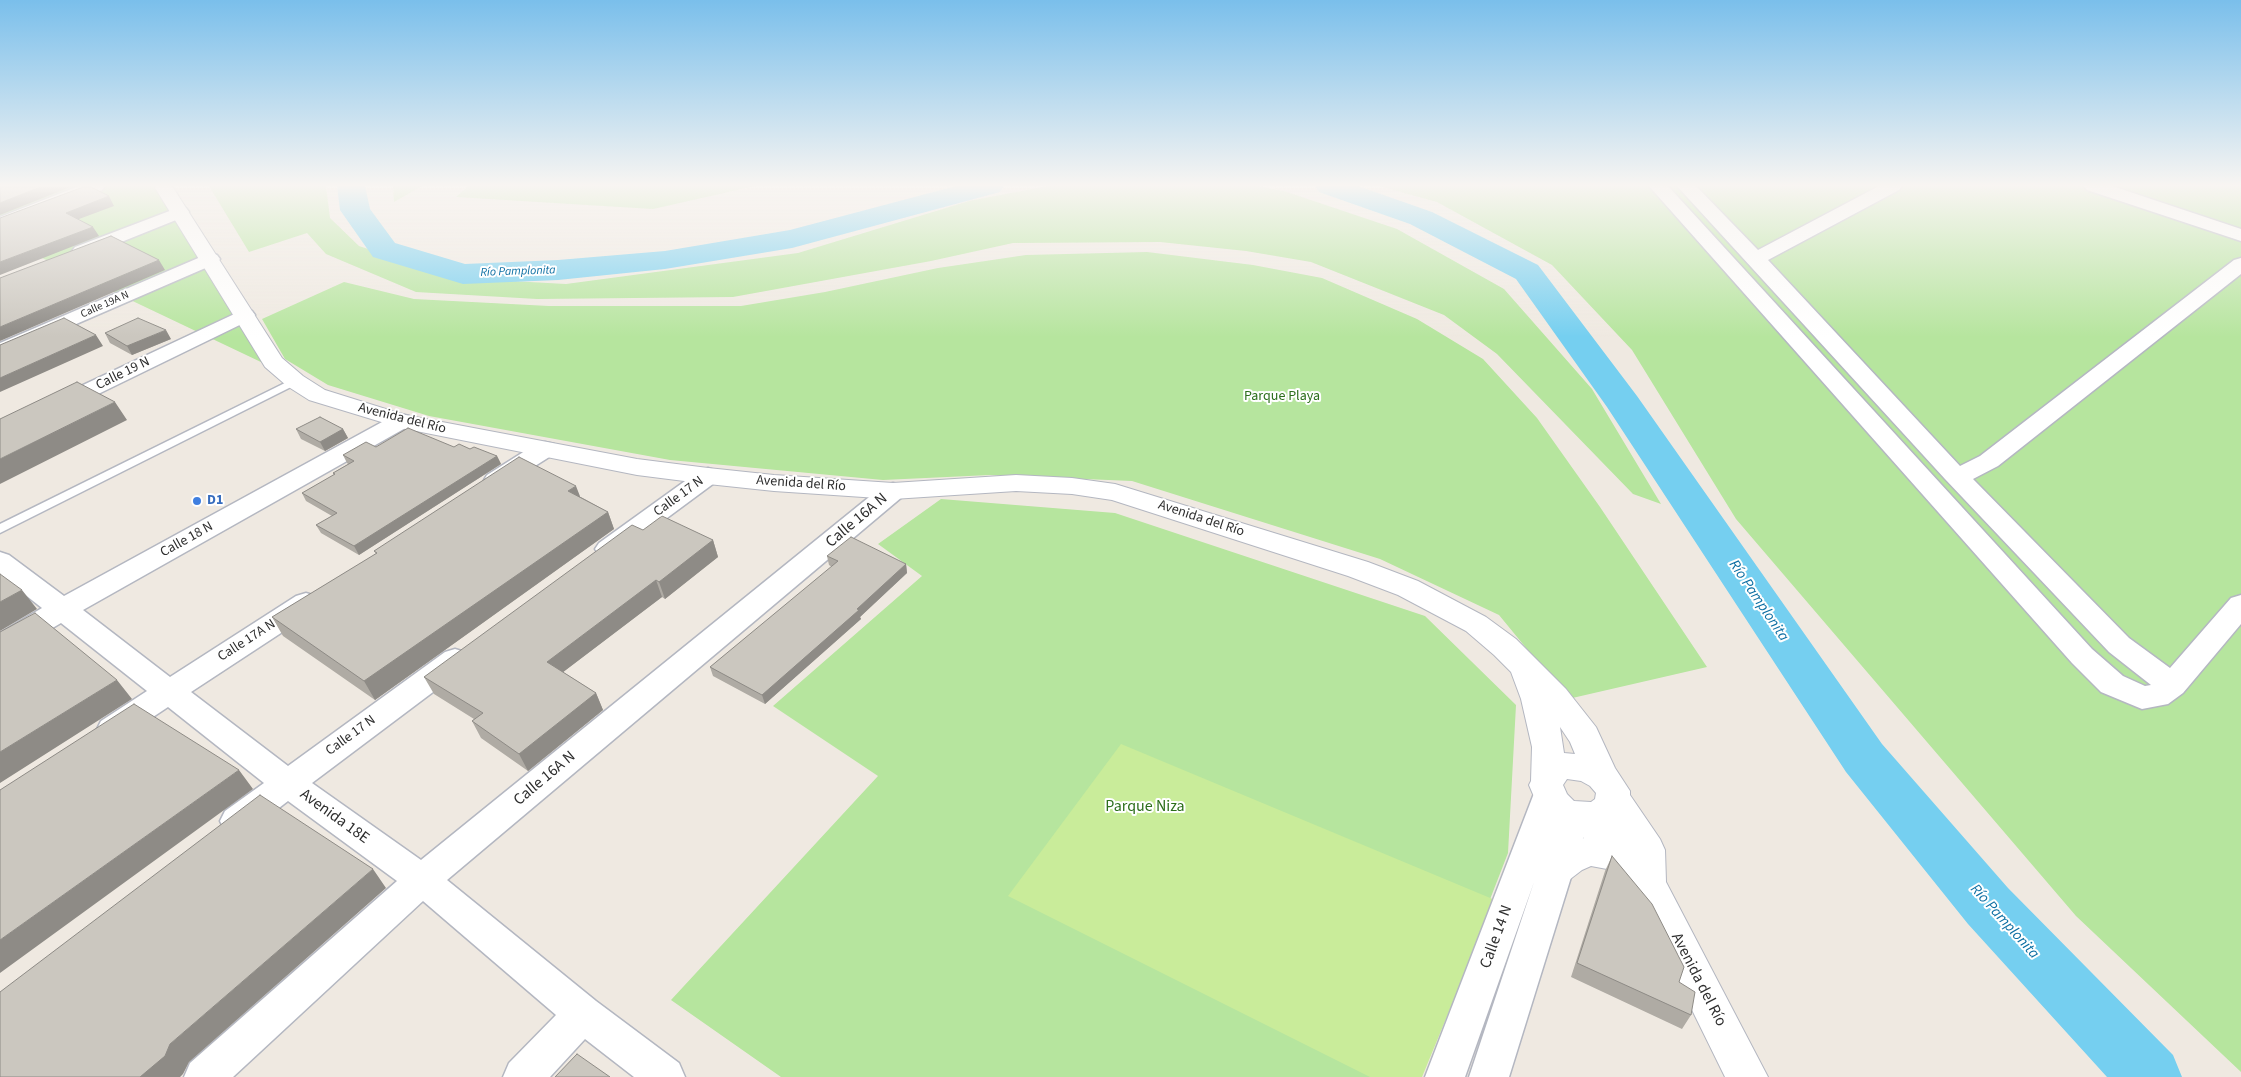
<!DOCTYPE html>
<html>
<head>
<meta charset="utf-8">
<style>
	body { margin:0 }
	canvas { display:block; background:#efe9e1 }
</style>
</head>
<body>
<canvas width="2241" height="1077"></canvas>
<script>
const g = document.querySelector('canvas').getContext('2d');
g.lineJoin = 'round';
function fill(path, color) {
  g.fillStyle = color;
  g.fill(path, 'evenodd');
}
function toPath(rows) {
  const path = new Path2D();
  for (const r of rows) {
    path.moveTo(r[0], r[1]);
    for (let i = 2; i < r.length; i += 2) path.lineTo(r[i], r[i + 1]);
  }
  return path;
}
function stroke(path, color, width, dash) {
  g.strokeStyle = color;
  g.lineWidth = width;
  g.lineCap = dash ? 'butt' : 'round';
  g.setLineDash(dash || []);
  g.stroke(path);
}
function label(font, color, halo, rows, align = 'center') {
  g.font = font + ' "Source Sans 3",sans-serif';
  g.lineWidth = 4;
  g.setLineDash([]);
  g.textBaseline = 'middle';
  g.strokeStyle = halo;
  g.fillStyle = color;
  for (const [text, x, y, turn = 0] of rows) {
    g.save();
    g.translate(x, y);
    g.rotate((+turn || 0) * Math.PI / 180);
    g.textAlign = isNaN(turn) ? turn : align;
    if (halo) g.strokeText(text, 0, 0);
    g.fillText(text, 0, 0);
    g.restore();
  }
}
const green = toPath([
	[0,186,166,186,263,363,0,238],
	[209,186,326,186,330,218,359,246,456,278,566,284,798,253,969,201,1047,186,1259,186,1284,191,1397,229,1504,289,1592,389,1661,504,1633,494,1497,354,1444,315,1311,262,1246,251,1160,242,1013,243,931,261,733,297,537,299,416,292,326,254,307,233,249,252],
	[393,186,422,186,394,202],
	[468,186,755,186,653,209,456,197],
	[1379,186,2241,186,2241,1072,2076,916,1736,519,1632,350,1552,265,1437,202],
	[1147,252,1253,265,1322,278,1417,319,1483,359,1537,418,1600,507,1707,667,1568,699,1499,615,1380,559,1132,481,990,475,883,480,670,460,429,416,328,385,285,359,262,319,344,282,414,299,549,306,741,306,825,292,938,268,1026,255],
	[941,499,1115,513,1425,616,1516,705,1508,853,1421,1077,781,1077,671,1000,878,776,773,706,922,576,878,544]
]);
const pitch = toPath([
	[1121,744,1495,900,1422,1077,1370,1077,1008,896]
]);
const river = toPath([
	[337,186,365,186,370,209,395,243,465,264,558,260,665,251,790,230,956,186,1004,186,1000,192,792,248,665,269,558,280,463,284,373,257,340,210,337,186],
	[1315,186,1358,186,1432,212,1538,265,1637,396,1882,744,2008,888,2173,1055,2182,1077,2107,1077,1968,924,1846,772,1607,407,1516,279,1410,224,1319,192,1315,186]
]);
const lane = toPath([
	[295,378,299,379,299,383,0,533,0,524,295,378]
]);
const street = toPath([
	[79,186,105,186,102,190,0,229,0,217,79,186],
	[1649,186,1668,186,2092,649,2123,676,2145,686,2151,685,2109,652,1945,479,1677,186,1696,186,1758,250,1879,186,1902,186,1899,190,1768,260,1960,466,1980,456,2234,260,2241,258,2241,274,1998,466,1973,479,2129,638,2170,668,2231,598,2241,595,2241,624,2183,693,2168,704,2142,709,2101,692,2072,663,1649,186],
	[2084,186,2112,186,2241,229,2241,241,2087,190,2084,186],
	[180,207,186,208,189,212,186,216,89,255,82,257,75,255,72,251,75,247,180,207],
	[210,253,217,255,220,259,217,263,0,357,0,343,210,253],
	[245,309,252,311,255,315,252,319,8,438,0,440,0,424,245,309],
	[401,414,409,416,413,421,409,426,83,610,170,677,296,596,306,593,316,596,320,603,316,610,191,692,288,766,445,652,455,649,465,652,470,660,465,668,312,783,421,860,884,485,893,483,902,485,906,491,902,497,447,880,596,1001,679,1063,685,1077,634,1077,585,1039,550,1077,503,1077,509,1063,556,1015,423,901,233,1077,184,1077,190,1063,397,881,288,801,249,831,237,835,225,831,220,821,225,811,264,783,168,707,123,737,112,741,101,737,97,729,101,721,147,691,61,623,10,653,0,656,0,633,42,608,0,575,0,552,9,555,64,596,393,416,401,414],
	[545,442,554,444,557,449,554,454,505,485,496,488,487,485,484,480,487,475,536,444,545,442],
	[708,468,717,471,720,476,717,481,617,555,608,558,599,555,595,549,599,543,699,471,708,468],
	[1549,783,1561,787,1565,796,1562,806,1573,802,1585,806,1590,816,1509,1077,1469,1077,1534,882,1465,1077,1425,1077,1533,796,1537,787,1549,783]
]);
const secondary = toPath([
	[154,186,172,186,282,358,303,376,325,390,405,415,637,459,708,468,774,475,893,483,1016,475,1072,478,1115,484,1368,562,1418,581,1486,617,1516,639,1566,689,1596,727,1615,768,1630,791,1630,795,1660,839,1665,850,1666,882,1768,1077,1725,1077,1635,894,1625,879,1607,869,1591,866,1582,870,1569,880,1556,884,1543,880,1538,869,1543,858,1556,848,1584,838,1550,821,1541,813,1529,785,1531,781,1532,747,1521,699,1511,672,1494,655,1466,631,1398,595,1348,576,1112,500,1072,494,1016,491,893,499,774,491,708,484,637,475,401,428,309,400,287,386,265,367,154,186],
	[1560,727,1570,742,1575,754,1564,753,1560,727],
	[1567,779,1581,781,1590,786,1596,793,1595,799,1591,802,1574,801,1567,794,1563,785,1567,779]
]);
const wall = toPath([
	[105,333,171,339,132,355,110,343],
	[296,429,343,429,348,438,325,451,301,439],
	[376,447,454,447,470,449,497,456,501,464,359,555,321,533,316,525,332,516,306,501,302,493,334,475,333,473,348,464,347,463,343,455],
	[581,497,608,512,614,529,375,700,283,636,272,617,376,554,374,551],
	[643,530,713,540,718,557,665,599,662,597,563,672,596,693,603,710,528,771,481,738,472,721,474,719,434,694,424,677],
	[827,556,906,564,907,573,860,617,861,619,765,704,713,676,710,667,832,567,829,565],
	[1612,856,1679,982,1691,1015,1682,1029,1571,977,1605,871]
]);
const shadedWall = toPath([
	[43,186,73,186,0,215,0,203],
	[109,196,114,206,71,222,66,213],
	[93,227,99,236,0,275,0,262],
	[159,260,165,270,0,341,0,327],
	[166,330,171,339,132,355,127,346],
	[96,335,103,346,0,392,0,378],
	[115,402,127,420,0,484,0,459],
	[343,429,348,438,325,451,320,442],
	[497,456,501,464,359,555,354,546],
	[576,486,583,504,568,491],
	[608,512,614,529,375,700,364,681],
	[713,540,718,557,665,599,659,582],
	[906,564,907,573,860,617,861,619,765,704,762,695],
	[656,580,662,597,554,679,547,662],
	[22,590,37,609,0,631,0,602],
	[117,680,132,699,0,783,0,752],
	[596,693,603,710,528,771,519,754],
	[239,770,253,789,0,973,0,940],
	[373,869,386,888,189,1062,183,1074,180,1077,140,1077,170,1044]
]);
const building = toPath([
	[0,186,43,186,0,203,0,186],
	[86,186,89,186,109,196,66,213,93,227,0,262,0,218,86,186],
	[111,236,159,260,0,327,0,278,111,236],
	[64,318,96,335,0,378,0,345,64,318],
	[138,318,166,330,127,346,105,333,138,318],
	[77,382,115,402,0,459,0,419,77,382],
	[320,417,343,429,320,442,296,429,320,417],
	[408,428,454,447,459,444,470,449,474,447,497,456,354,546,316,525,337,513,302,493,335,474,333,473,354,461,343,455,366,442,376,447,408,428],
	[519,457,576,486,568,491,608,512,364,681,272,617,377,553,374,551,519,457],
	[662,516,713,540,659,582,656,580,547,662,596,693,519,754,472,721,483,713,424,677,632,525,643,530,662,516],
	[851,537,906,564,857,609,859,610,762,695,710,667,838,561,827,556,851,537],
	[0,574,22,590,0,602,0,574],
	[35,613,117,680,0,752,0,632,35,613],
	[134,704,239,770,0,940,0,790,134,704],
	[260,795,373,869,170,1044,165,1056,140,1077,0,1077,0,992,260,795],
	[1612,856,1652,904,1684,967,1679,982,1695,992,1691,1015,1577,963,1612,856],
	[577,1054,610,1077,555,1077,577,1054]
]);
const markers = [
	[197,501,5,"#3f7fe0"]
];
const farStreetnames = [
	["Calle 19A N",105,305,-24]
];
const farWaternames = [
	["Río Pamplonita",518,272,-2]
];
const streetNames = [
	["Calle 19 N",123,374,-26],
	["Avenida del Río",402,419,14],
	["Avenida del Río",801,484,4],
	["Calle 17 N",679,497,-36],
	["Avenida del Río",1201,519,18],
	["Calle 18 N",187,540,-29],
	["Calle 17A N",247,641,-33],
	["Calle 17 N",351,736,-36]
];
const parkNames = [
	["Parque Playa",1282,397]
];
const shopNames = [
	["D1",207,501]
];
const waterNames = [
	["Río Pamplonita",1758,601,56],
	["Río Pamplonita",2004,922,48]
];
const nearStreetnames = [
	["Calle 16A N",857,521,-40],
	["Calle 16A N",545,779,-40],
	["Avenida 18E",334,817,36],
	["Calle 14 N",1497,937,-70],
	["Avenida del Río",1698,980,63]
];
const nearParknames = [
	["Parque Niza",1145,807]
];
fill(green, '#b6e59e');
fill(pitch, '#c9ec9a');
fill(river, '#75cff0');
stroke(lane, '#b4b7c1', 3);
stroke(street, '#b4b7c1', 3);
stroke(secondary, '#b4b7c1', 2);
fill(lane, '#fff');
fill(street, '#fff');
fill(secondary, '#fff');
fill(wall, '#afaba4');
fill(shadedWall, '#8e8b86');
fill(building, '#cbc7bf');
stroke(building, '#8e8b86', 1);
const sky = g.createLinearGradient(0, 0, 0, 337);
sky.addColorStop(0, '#7abfeb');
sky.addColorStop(0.55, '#f8f5f2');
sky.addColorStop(1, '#f8f5f200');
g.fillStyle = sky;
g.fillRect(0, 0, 2241, 337);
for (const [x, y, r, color] of markers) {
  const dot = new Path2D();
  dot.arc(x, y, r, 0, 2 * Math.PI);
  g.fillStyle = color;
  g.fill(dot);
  stroke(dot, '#fff', 2);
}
label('11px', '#2e2e2e', '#fff', farStreetnames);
label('italic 12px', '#0d6fa3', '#fff', farWaternames);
label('14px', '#2e2e2e', '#fff', streetNames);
label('14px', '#2c6e1b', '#fff', parkNames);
label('bold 14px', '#366cbe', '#fff', shopNames, 'left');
label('italic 15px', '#0d6fa3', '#fff', waterNames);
label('16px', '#2e2e2e', '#fff', nearStreetnames);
label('16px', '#2c6e1b', '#fff', nearParknames);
</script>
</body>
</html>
